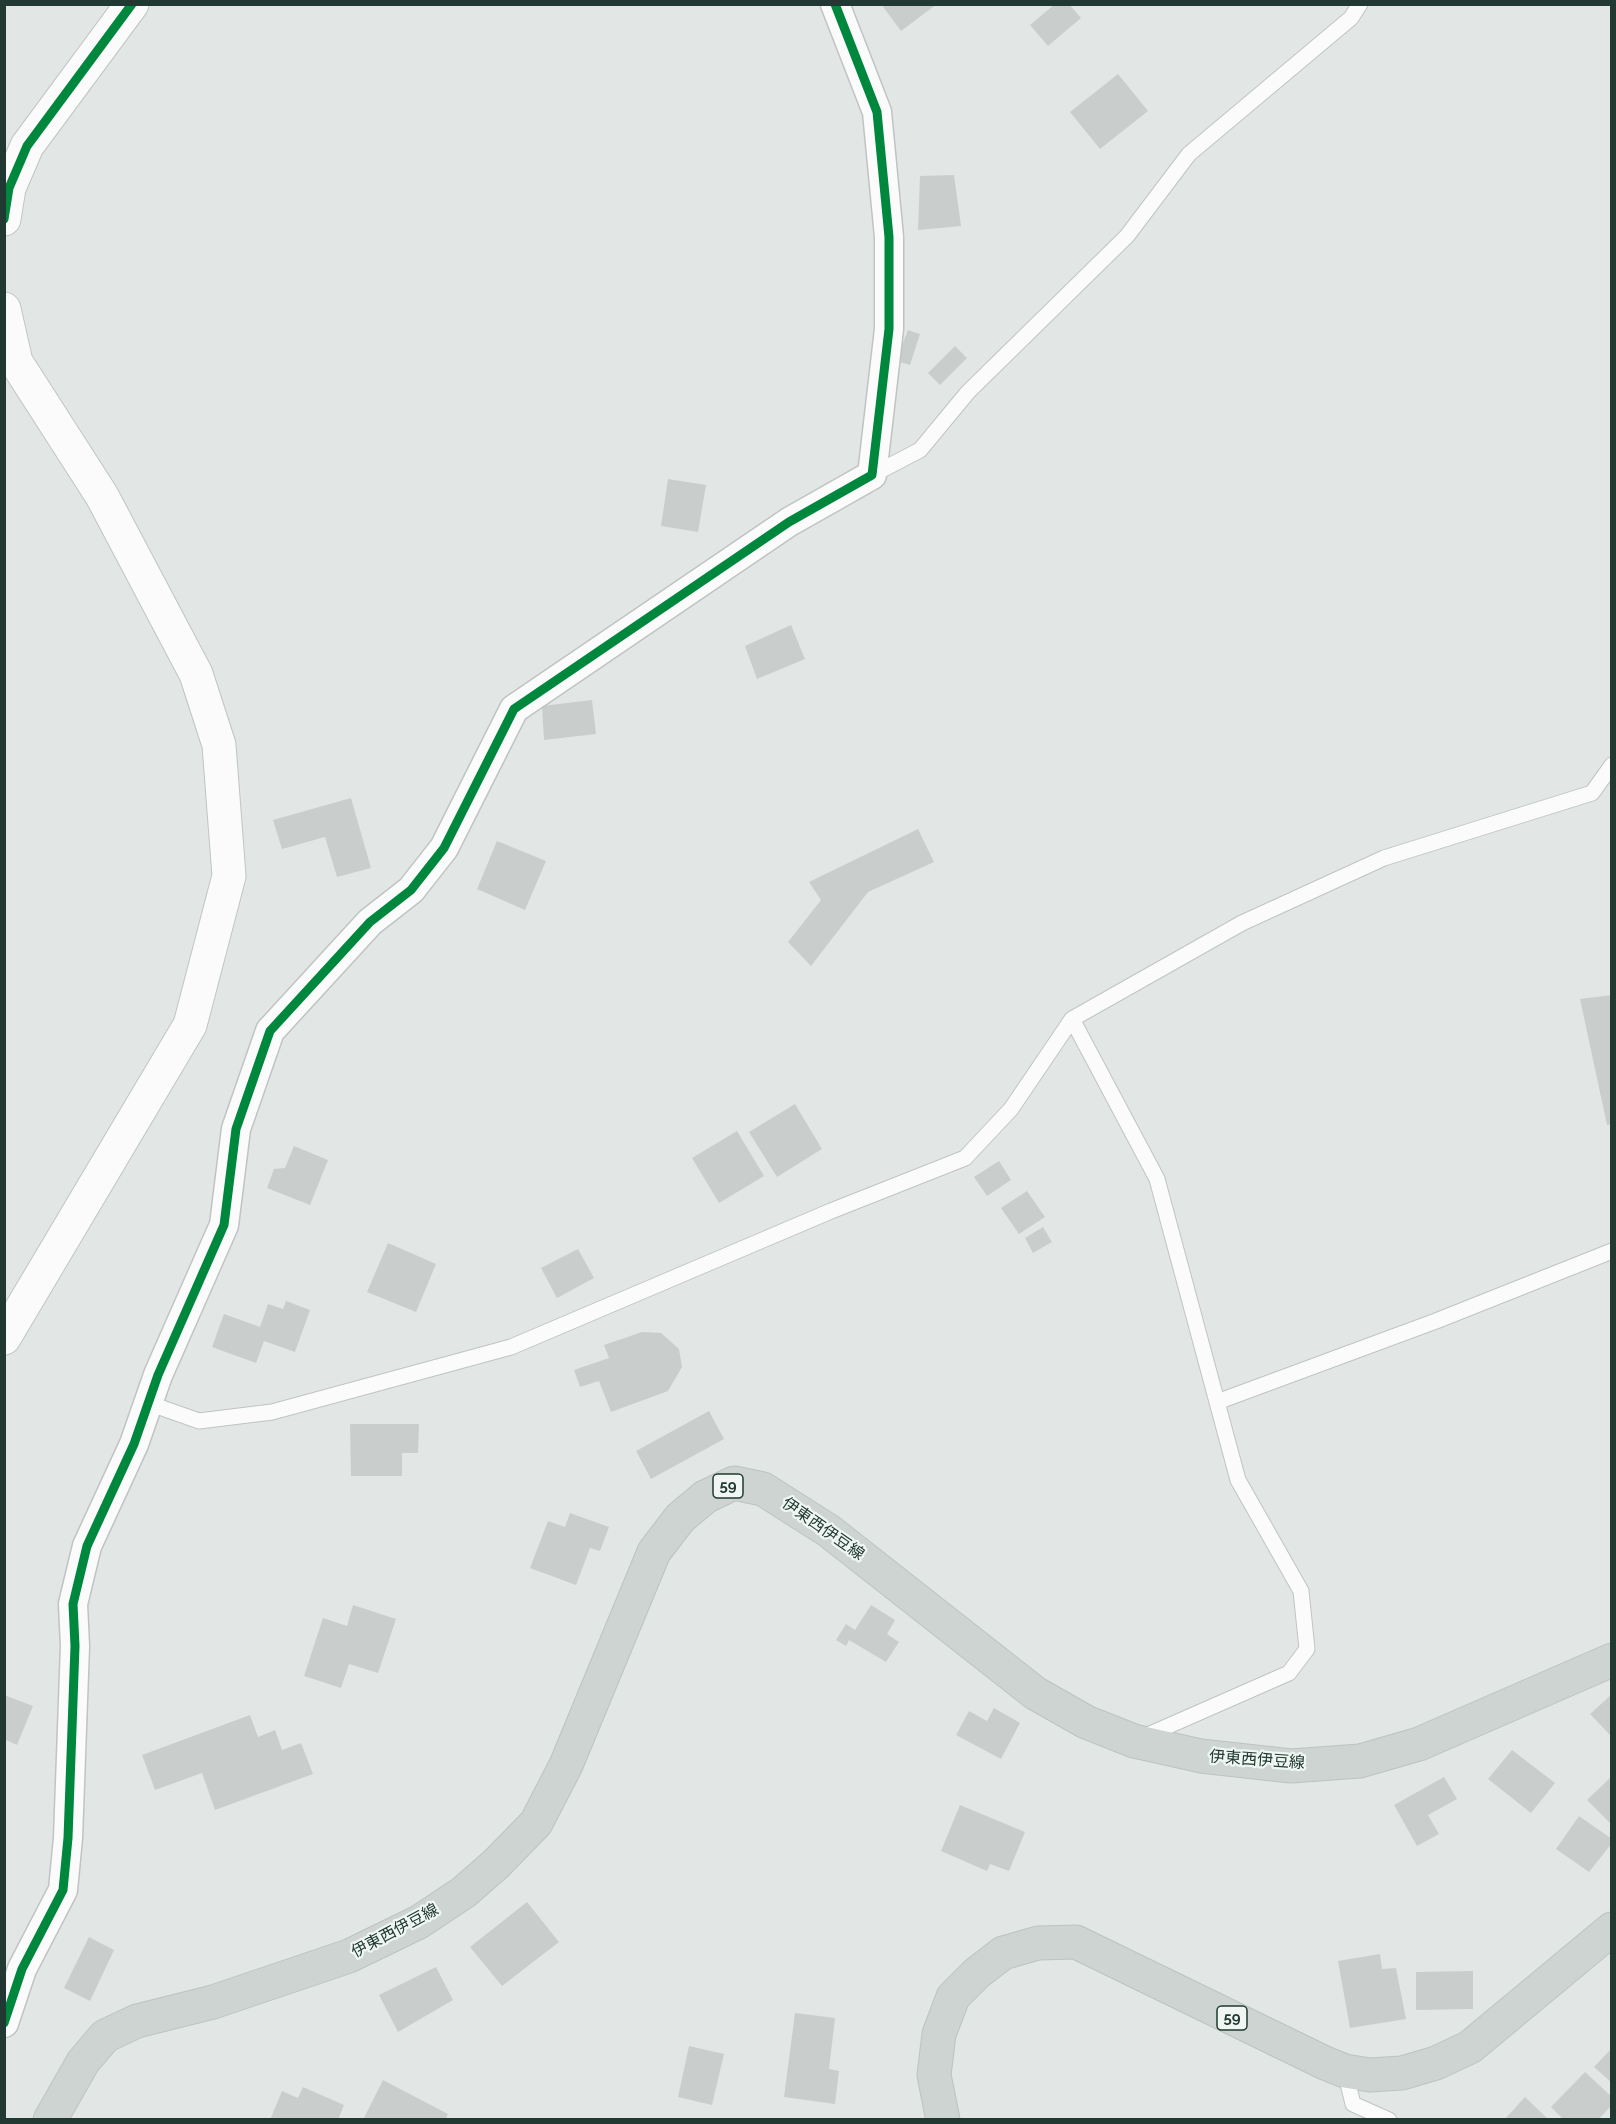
<!DOCTYPE html>
<html>
<head>
<meta charset="utf-8">
<style>
	body { margin:0 }
	#map { position:relative; width:1616px; height:2124px; overflow:hidden; background:#e2e7e5; font-family:Raleway,sans-serif }
	canvas { display:block }
	.frame { position:absolute; inset:0; border:6px solid #213932; pointer-events:none }
</style>
</head>
<body>
<div id="map">
<canvas width="1616" height="2124"></canvas>
<div class="frame"></div>
</div>
<script>
const g = document.querySelector('canvas').getContext('2d');
g.lineJoin = 'round';
function fill(path, color) {
  g.fillStyle = color;
  g.fill(path, 'evenodd');
}
function toPath(rows) {
  const path = new Path2D();
  for (const r of rows) {
    path.moveTo(r[0], r[1]);
    for (let i = 2; i < r.length; i += 2) path.lineTo(r[i], r[i + 1]);
  }
  return path;
}
function stroke(path, color, width, dash) {
  g.strokeStyle = color;
  g.lineWidth = width;
  g.lineCap = dash ? 'butt' : 'round';
  g.setLineDash(dash || []);
  g.stroke(path);
}
function label(font, color, halo, rows, align = 'center') {
  g.font = font + ' Raleway,"Noto Sans JP",sans-serif';
  g.lineWidth = 4.5;
  g.setLineDash([]);
  g.textBaseline = 'middle';
  g.strokeStyle = halo;
  g.fillStyle = color;
  for (const [text, x, y, turn = 0] of rows) {
    g.save();
    g.translate(x, y);
    g.rotate((+turn || 0) * Math.PI / 180);
    g.textAlign = isNaN(turn) ? turn : align;
    if (halo) g.strokeText(text, 0, 0);
    g.fillText(text, 0, 0);
    g.restore();
  }
}
const building = toPath([
	[881,4,937,4,901,31],
	[1055,4,1069,4,1081,18,1048,46,1030,25],
	[1118,74,1148,111,1100,149,1070,112],
	[954,175,961,226,918,230,920,176],
	[908,330,920,334,910,365,896,361],
	[955,346,967,358,940,385,928,373],
	[668,479,706,485,698,532,661,526],
	[791,625,805,659,757,679,745,646],
	[592,700,596,734,544,740,542,706],
	[351,798,371,868,337,877,325,837,282,849,273,820],
	[918,829,934,862,868,892,811,966,788,942,821,900,809,882],
	[497,841,546,861,525,910,477,889],
	[1612,995,1612,1124,1607,1125,1580,999],
	[795,1104,822,1149,777,1177,749,1132],
	[737,1131,764,1176,719,1203,692,1158],
	[294,1146,328,1160,310,1205,267,1188,274,1169,285,1168],
	[999,1161,1011,1180,987,1196,974,1177],
	[1027,1191,1045,1217,1019,1234,1001,1208],
	[1043,1227,1052,1242,1033,1253,1025,1238],
	[388,1243,436,1264,416,1312,367,1292],
	[578,1249,594,1278,557,1298,541,1268],
	[286,1301,310,1310,295,1352,264,1341,256,1363,212,1347,224,1314,260,1327,268,1304,283,1309],
	[642,1332,661,1333,679,1349,682,1367,668,1391,611,1412,599,1381,580,1387,574,1370,609,1358,604,1345],
	[709,1411,724,1439,651,1479,636,1451],
	[350,1424,419,1424,418,1453,402,1453,402,1476,351,1476],
	[570,1513,609,1527,600,1551,590,1548,576,1585,530,1568,548,1521,565,1527],
	[353,1605,396,1619,378,1673,349,1664,341,1688,304,1676,323,1618,347,1626],
	[871,1605,895,1620,887,1634,899,1642,886,1662,849,1640,846,1646,836,1640,846,1624,855,1630],
	[1612,1694,1612,1737,1590,1714],
	[4,1695,33,1706,17,1745,4,1739],
	[994,1708,1020,1723,1001,1759,956,1735,969,1711,987,1721],
	[250,1715,258,1737,275,1730,282,1750,301,1743,313,1774,215,1810,202,1773,155,1790,142,1755],
	[1512,1750,1555,1783,1531,1813,1488,1779],
	[1612,1776,1612,1825,1587,1800],
	[1444,1777,1457,1799,1428,1815,1439,1834,1417,1846,1394,1805],
	[960,1805,1025,1832,1009,1871,990,1864,987,1871,941,1851],
	[1579,1816,1612,1839,1612,1843,1589,1872,1556,1849],
	[527,1902,559,1942,502,1986,470,1947],
	[89,1937,114,1950,90,2001,64,1988],
	[1380,1954,1382,1969,1396,1968,1406,2019,1350,2028,1338,1961],
	[436,1967,453,2000,398,2032,379,1995],
	[1473,1971,1473,2009,1416,2010,1416,1972],
	[795,2013,835,2018,829,2069,839,2071,835,2104,784,2097],
	[689,2046,724,2054,712,2105,678,2097],
	[1612,2048,1612,2083,1594,2067],
	[1585,2072,1612,2097,1612,2105,1598,2120,1564,2120,1551,2107],
	[383,2080,448,2114,445,2120,363,2120],
	[303,2087,344,2105,338,2120,270,2120,282,2091,298,2098],
	[1525,2097,1549,2120,1504,2120]
]);
const lane = toPath([
	[872,475,920,450,968,392,1127,236,1189,154,1351,18,1360,4],
	[1072,1019,1157,1179,1238,1480,1301,1591,1307,1649,1289,1673,1141,1738],
	[1217,1402,1436,1321,1612,1251],
	[148,1403,199,1421,272,1412,511,1347,831,1211,965,1158,1011,1109,1072,1019,1242,923,1384,858,1592,793,1612,765],
	[1345,2071,1353,2104,1389,2120]
]);
const street = toPath([
	[4,2023,22,1969,63,1890,68,1838,75,1646,73,1604,87,1546,134,1444,158,1375,224,1225,236,1129,270,1031,370,922,411,890,444,848,514,709,789,522,872,475,889,329,889,237,877,112,835,4]
]);
const secondary = toPath([
	[4,219,9,188,27,146,132,4],
	[4,309,16,362,102,496,196,674,219,745,229,876,190,1025,4,1338]
]);
const primary = toPath([
	[50,2120,83,2062,105,2036,137,2021,213,2002,349,1956,419,1922,464,1892,496,1864,536,1823,566,1765,654,1552,680,1518,705,1497,734,1483,763,1489,829,1531,1035,1693,1086,1722,1134,1741,1201,1756,1291,1766,1360,1761,1419,1744,1612,1660],
	[943,2120,934,2075,939,2034,953,1997,977,1973,1003,1953,1038,1943,1076,1942,1325,2063,1345,2071,1370,2075,1402,2073,1436,2063,1470,2047,1612,1929]
]);
const cycleway = toPath([
	[4,219,9,188,27,146,132,4],
	[4,2023,22,1969,63,1890,68,1838,75,1646,73,1604,87,1546,134,1444,158,1375,224,1225,236,1129,270,1031,370,922,411,890,444,848,514,709,789,522,872,475,889,329,889,237,877,112,835,4]
]);
const shields = [
	[728,1486,30],
	[1232,2018,30]
];
const shieldNames = [
	["59",728,1486],
	["59",1232,2018]
];
const streetNames = [
	["伊東西伊豆線",823,1529,35],
	["伊東西伊豆線",1257,1760,4],
	["伊東西伊豆線",395,1931,-28]
];
fill(building, '#c9cecc');
stroke(lane, '#bfc4c2', 17);
stroke(street, '#bfc4c2', 31);
stroke(secondary, '#bec5c2', 35);
stroke(primary, '#bcc3c1', 35);
stroke(lane, '#fbfbfb', 15);
stroke(street, '#fbfbfb', 28);
stroke(secondary, '#fbfbfb', 33);
stroke(primary, '#cdd4d2', 33);
stroke(cycleway, '#00873e', 9);
for (const [x, y, w] of shields) {
  const box = new Path2D();
  box.roundRect(x - w / 2, y - 12, w, 24, 4.5);
  g.fillStyle = '#f0f7f3';
  g.fill(box);
  stroke(box, '#213932', 1.5);
}
label('bold 15px', '#213932', null, shieldNames);
label('16px', '#213932', '#f0f7f3', streetNames);
</script>
</body>
</html>
